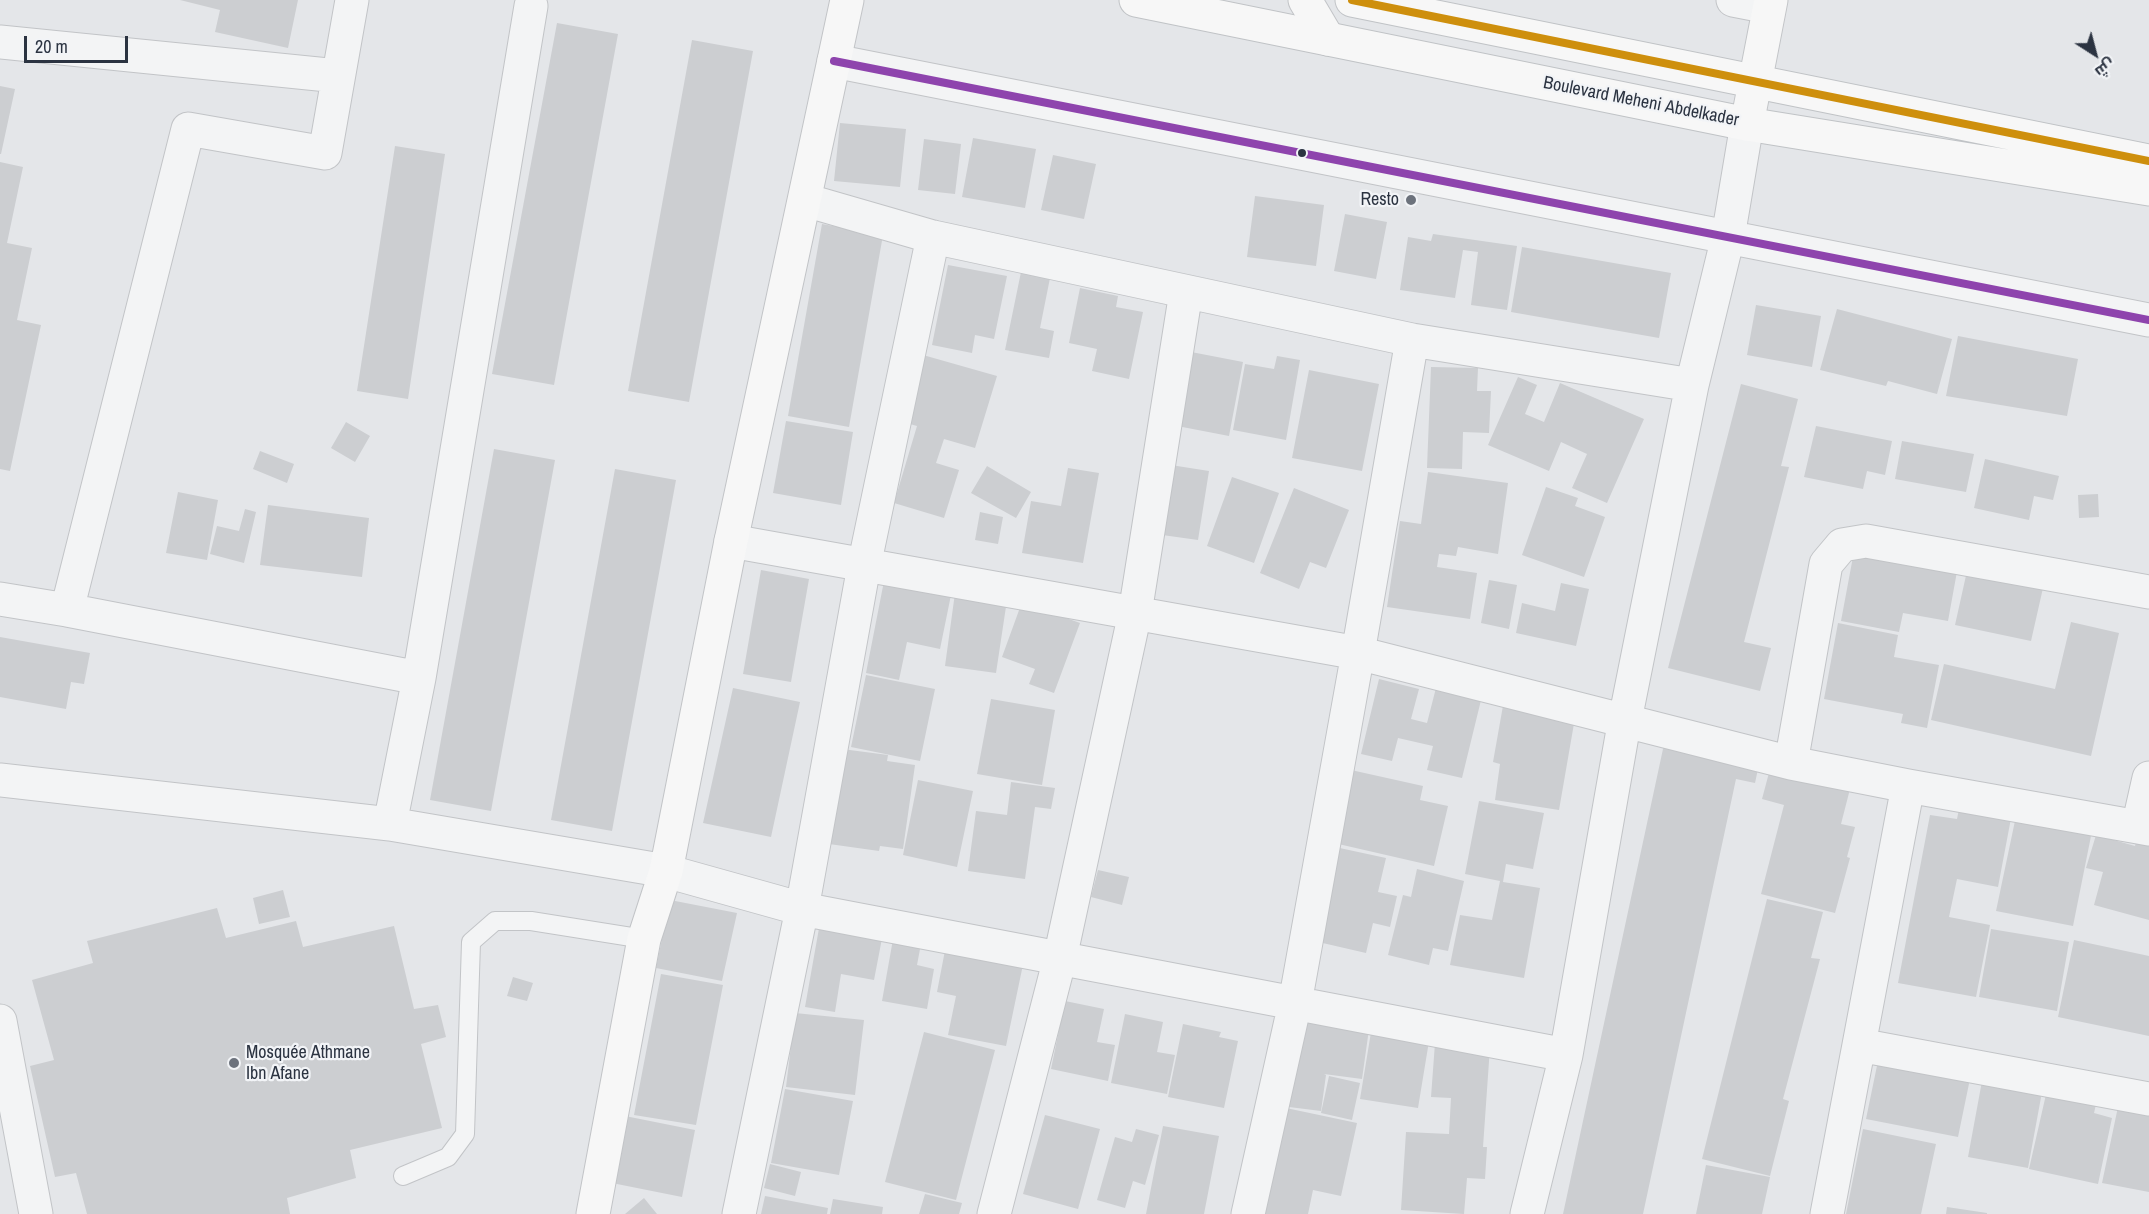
<!DOCTYPE html>
<html>
<head>
<meta charset="utf-8">
<style>
	body { margin:0 }
	#map { position:relative; width:2149px; height:1214px; overflow:hidden; background:#e4e6e9; font-family:"Archivo Narrow",Cairo,sans-serif }
	canvas { display:block }
	.north { position:absolute; left:2065px; top:24px; width:60px; height:60px; -webkit-text-stroke:4px #f2f4f7; paint-order:stroke; rotate:144deg; font-size:16px; font-weight:700; line-height:24px; text-align:center; color:#2b3341 }
	.north::after { content:''; display:block; margin:auto; width:21px; height:27px; background:#2b3341; clip-path:polygon(50% 0,100% 100%,50% 72%,0 100%) }
	.scale { position:absolute; left:24px; top:36px; width:104px; height:27px; box-sizing:border-box; border:3px solid #2b3341; border-top:0; padding-left:8px; font-size:18px; line-height:21px; white-space:nowrap; color:#2b3341; -webkit-text-stroke:4px #f2f4f7; paint-order:stroke }
</style>
</head>
<body>
<div id="map">
<canvas width="2149" height="1214"></canvas>
<div class="north">ش</div>
<div class="scale">20 m</div>
</div>
<script>
const g = document.querySelector('canvas').getContext('2d');
g.lineJoin = 'round';
function fill(path, color) {
  g.fillStyle = color;
  g.fill(path, 'evenodd');
}
function toPath(rows) {
  const path = new Path2D();
  for (const r of rows) {
    path.moveTo(r[0], r[1]);
    for (let i = 2; i < r.length; i += 2) path.lineTo(r[i], r[i + 1]);
  }
  return path;
}
function stroke(path, color, width, dash) {
  g.strokeStyle = color;
  g.lineWidth = width;
  g.lineCap = dash ? 'butt' : 'round';
  g.setLineDash(dash || []);
  g.stroke(path);
}
function label(font, color, halo, rows, align = 'center') {
  g.font = font + ' "Archivo Narrow",sans-serif';
  g.lineWidth = 4.5;
  g.setLineDash([]);
  g.textBaseline = 'middle';
  g.strokeStyle = halo;
  g.fillStyle = color;
  for (const [text, x, y, turn = 0] of rows) {
    g.save();
    g.translate(x, y);
    g.rotate((+turn || 0) * Math.PI / 180);
    g.textAlign = isNaN(turn) ? turn : align;
    if (halo) g.strokeText(text, 0, 0);
    g.fillText(text, 0, 0);
    g.restore();
  }
}
const building = toPath([
	[180,0,298,0,288,48,215,32,220,10],
	[557,23,618,34,554,385,492,374],
	[692,40,753,51,689,402,628,391],
	[0,86,15,89,1,154,0,154],
	[840,123,906,129,900,187,834,181],
	[973,138,1036,149,1025,208,962,197],
	[924,139,961,144,955,194,918,190],
	[395,146,445,154,408,399,357,391],
	[1053,155,1096,164,1084,219,1041,210],
	[0,162,23,167,7,243,32,248,17,320,41,325,10,471,0,469],
	[1255,196,1324,205,1316,266,1247,257],
	[1345,214,1387,222,1376,279,1334,271],
	[822,224,883,235,849,427,788,416],
	[1433,234,1517,246,1507,310,1471,305,1478,252,1463,250,1455,298,1400,290,1408,237,1431,241],
	[1522,247,1671,273,1659,338,1511,312],
	[948,265,1007,276,994,339,975,335,972,353,932,345],
	[1021,272,1050,278,1040,328,1054,331,1049,358,1005,350],
	[1080,288,1118,296,1116,307,1143,312,1129,379,1092,371,1097,349,1069,343],
	[1756,305,1821,316,1812,367,1747,355],
	[1837,309,1952,339,1937,394,1888,381,1886,386,1820,370],
	[1958,336,2078,359,2067,416,1946,396],
	[1186,351,1243,362,1229,436,1172,425],
	[923,355,997,376,975,448,944,439,936,463,959,470,944,518,894,503,917,426,903,422],
	[1277,356,1300,360,1286,440,1233,430,1245,364,1274,369],
	[1431,367,1478,368,1477,391,1491,391,1489,433,1463,432,1462,469,1427,468],
	[1309,370,1379,384,1362,471,1292,458],
	[1518,377,1537,385,1525,414,1544,422,1560,383,1644,419,1607,503,1572,488,1587,454,1561,442,1549,471,1488,445],
	[1741,384,1798,399,1781,466,1789,467,1744,642,1771,648,1760,691,1668,668],
	[786,421,853,432,841,505,773,493],
	[346,422,370,436,355,462,331,448],
	[1816,426,1892,441,1885,475,1867,471,1863,489,1804,477],
	[1902,441,1974,454,1966,492,1895,479],
	[494,449,555,460,491,811,430,800],
	[260,451,294,464,287,483,253,469],
	[1985,459,2059,476,2053,500,2034,496,2029,520,1974,508],
	[1158,463,1209,471,1198,540,1148,533],
	[987,466,1031,492,1016,518,971,493],
	[1068,468,1099,473,1083,563,1022,553,1031,501,1061,506],
	[615,469,676,480,612,831,551,820],
	[1428,472,1508,483,1498,554,1458,547,1456,556,1439,554,1437,567,1477,573,1470,619,1387,607,1400,521,1421,524],
	[1232,477,1279,493,1254,563,1207,546],
	[1546,487,1578,498,1575,506,1605,517,1584,577,1522,555],
	[1294,488,1349,510,1326,568,1310,562,1299,589,1260,573],
	[178,492,218,500,207,560,166,553],
	[2098,494,2099,517,2079,518,2078,495],
	[268,505,369,518,362,577,260,565],
	[245,509,256,512,244,563,210,554,217,526,239,531],
	[980,512,1003,517,998,544,975,540],
	[1855,546,1958,566,1948,621,1903,613,1899,632,1841,621],
	[761,570,809,579,791,682,743,674],
	[1967,571,2043,588,2031,641,1955,625],
	[885,576,951,595,940,649,907,642,899,680,866,673],
	[1489,580,1517,585,1509,629,1481,623],
	[1561,583,1589,589,1576,646,1516,633,1522,603,1555,611],
	[955,593,1007,600,996,673,945,666],
	[1022,602,1080,623,1054,693,1029,684,1035,669,1002,657],
	[2071,622,2119,633,2091,756,1931,720,1944,664,2055,689],
	[1838,623,1898,635,1894,657,1939,665,1927,728,1901,723,1903,714,1824,699],
	[0,637,90,653,84,684,71,682,66,709,0,697],
	[866,675,935,689,920,761,851,747],
	[1379,679,1419,689,1411,719,1427,723,1437,684,1482,696,1462,778,1427,770,1433,746,1398,738,1392,761,1361,754],
	[733,688,800,702,771,837,703,823],
	[991,699,1055,710,1042,785,977,774],
	[1504,700,1576,712,1559,810,1495,800,1500,764,1493,762],
	[1666,735,1761,755,1755,783,1736,779,1643,1214,1563,1214],
	[842,749,888,755,887,761,915,765,903,849,880,846,879,851,829,844],
	[1770,769,1850,789,1841,824,1855,827,1847,857,1850,858,1835,913,1761,894,1784,805,1762,799],
	[1351,770,1423,786,1420,800,1448,806,1434,866,1334,843],
	[918,780,973,791,957,867,903,855],
	[1011,782,1055,788,1051,809,1035,807,1025,879,968,871,976,811,1007,815],
	[1479,801,1544,813,1533,869,1506,864,1503,882,1540,888,1524,978,1450,965,1460,915,1492,920,1500,881,1465,874],
	[1960,804,2012,813,1998,887,1957,879,1949,917,1990,925,1976,997,1898,983,1930,815,1957,819],
	[2016,816,2092,831,2073,926,1996,911],
	[2139,831,2149,834,2149,920,2094,905,2103,872,2086,868,2096,835,2135,846],
	[1335,847,1386,858,1378,892,1397,896,1390,927,1373,923,1366,953,1314,941],
	[1417,869,1464,881,1448,951,1433,948,1429,965,1388,955,1403,895,1411,897],
	[1098,870,1129,877,1122,905,1091,897],
	[283,890,290,917,259,924,253,898],
	[1767,899,1823,912,1811,958,1820,959,1783,1099,1789,1101,1770,1176,1702,1159],
	[670,900,737,913,722,981,656,968],
	[217,908,226,938,296,921,303,947,394,926,414,1009,438,1005,446,1037,421,1044,442,1128,350,1150,356,1178,287,1198,290,1214,87,1214,76,1173,55,1177,30,1066,54,1060,32,980,93,963,87,941],
	[821,917,884,928,874,980,841,974,835,1012,805,1007],
	[895,928,923,933,917,965,934,969,927,1009,882,1001],
	[1991,929,2069,942,2057,1011,1979,997],
	[947,940,1025,955,1006,1046,948,1035,956,996,937,992],
	[2074,940,2149,956,2149,1036,2058,1017],
	[661,974,723,985,696,1125,634,1115],
	[513,977,533,983,527,1001,507,996],
	[1065,1001,1104,1009,1097,1042,1115,1045,1108,1081,1051,1069],
	[795,1013,864,1020,855,1095,786,1087],
	[1125,1014,1163,1022,1157,1052,1175,1055,1167,1094,1111,1083],
	[1301,1014,1370,1022,1362,1079,1324,1074,1326,1075,1321,1111,1289,1107],
	[1373,1020,1431,1029,1418,1108,1360,1099],
	[1183,1024,1221,1032,1219,1037,1238,1041,1224,1108,1168,1097],
	[924,1032,995,1050,956,1200,885,1182],
	[1435,1043,1490,1047,1483,1147,1487,1147,1485,1179,1467,1178,1464,1214,1401,1210,1406,1132,1449,1134,1451,1098,1431,1097],
	[1879,1056,1971,1074,1958,1137,1866,1119],
	[1329,1076,1360,1083,1352,1120,1321,1113],
	[1982,1081,2042,1092,2028,1168,1968,1157],
	[785,1089,853,1101,839,1175,771,1163],
	[2047,1090,2097,1100,2094,1113,2112,1118,2098,1184,2029,1169],
	[2119,1102,2149,1107,2149,1192,2102,1183],
	[1286,1108,1357,1123,1341,1196,1313,1190,1308,1214,1264,1214],
	[1045,1115,1100,1129,1078,1209,1023,1194],
	[625,1116,695,1130,682,1197,612,1183],
	[1163,1126,1219,1136,1204,1214,1146,1214],
	[1136,1129,1159,1135,1145,1185,1133,1181,1125,1208,1097,1200,1115,1137,1132,1142],
	[1863,1129,1936,1144,1921,1214,1846,1214],
	[770,1164,801,1172,795,1196,764,1188],
	[1706,1165,1770,1177,1762,1214,1696,1214],
	[925,1194,962,1203,959,1214,919,1214],
	[765,1196,828,1208,827,1214,761,1214],
	[644,1198,657,1214,625,1214],
	[833,1199,883,1207,882,1214,830,1214],
	[1947,1207,1987,1213,1987,1214,1946,1214]
]);
const lane = toPath([
	[403,1176,448,1157,465,1134,471,942,495,921,531,921,644,939]
]);
const street = toPath([
	[1733,0,1769,7],
	[0,42,338,76],
	[834,61,2149,320],
	[1412,340,1692,385],
	[731,541,1358,653,1412,340,933,237,805,200],
	[0,599,67,610,419,678,531,6],
	[67,610,188,129,325,153,352,0],
	[1791,763,1908,786,2138,827],
	[2149,778,2138,827,2149,829],
	[0,780,390,824,666,871,802,909,1566,1055,1623,730,1692,385,1728,237,1747,124],
	[390,824,419,678],
	[0,1021,36,1214],
	[1859,1045,2149,1099],
	[739,1214,802,909,864,566,933,237],
	[994,1214,1060,958,1135,613,1186,292],
	[1248,1214,1295,1003,1358,653,1791,763,1826,564,1842,545,1866,541,2149,592],
	[1527,1214,1566,1055],
	[1827,1214,1908,786]
]);
const secondary = toPath([
	[1305,0,1328,39],
	[1747,124,1771,0],
	[593,1214,644,939,666,871,731,541,847,0]
]);
const primary = toPath([
	[1136,0,1747,124,2149,189],
	[1352,0,2149,161]
]);
const bus1 = toPath([
	[1352,0,2149,161]
]);
const bus2 = toPath([
	[834,61,2149,320]
]);
const markers = [
	[1302,153,5,"#2b3341"],
	[1411,200,6,"#6c727c"],
	[234,1063,6,"#6c727c"]
];
const streetNames = [
	["Boulevard Meheni Abdelkader",1641,102,11]
];
const poiNames = [
	["Resto",1399,200],
	["Mosquée Athmane",246,1053,"left"],
	["Ibn Afane",246,1074,"left"]
];
fill(building, '#ccced1');
stroke(lane, '#c2c4c7', 20);
stroke(street, '#c2c4c7', 35);
stroke(secondary, '#c2c4c7', 35);
stroke(primary, '#c0c3c6', 35);
stroke(lane, '#f3f4f5', 18);
stroke(street, '#f3f4f5', 33);
stroke(secondary, '#f7f7f7', 33);
stroke(primary, '#f7f7f7', 33);
stroke(bus1, '#ce8f0d', 8);
stroke(bus2, '#8e44ad', 8);
for (const [x, y, r, color] of markers) {
  const dot = new Path2D();
  dot.arc(x, y, r, 0, 2 * Math.PI);
  g.fillStyle = color;
  g.fill(dot);
  stroke(dot, '#f2f4f7', 2);
}
label('18px', '#2b3341', '#f2f4f7', streetNames);
label('18px', '#2b3341', '#f2f4f7', poiNames, 'right');
</script>
</body>
</html>
